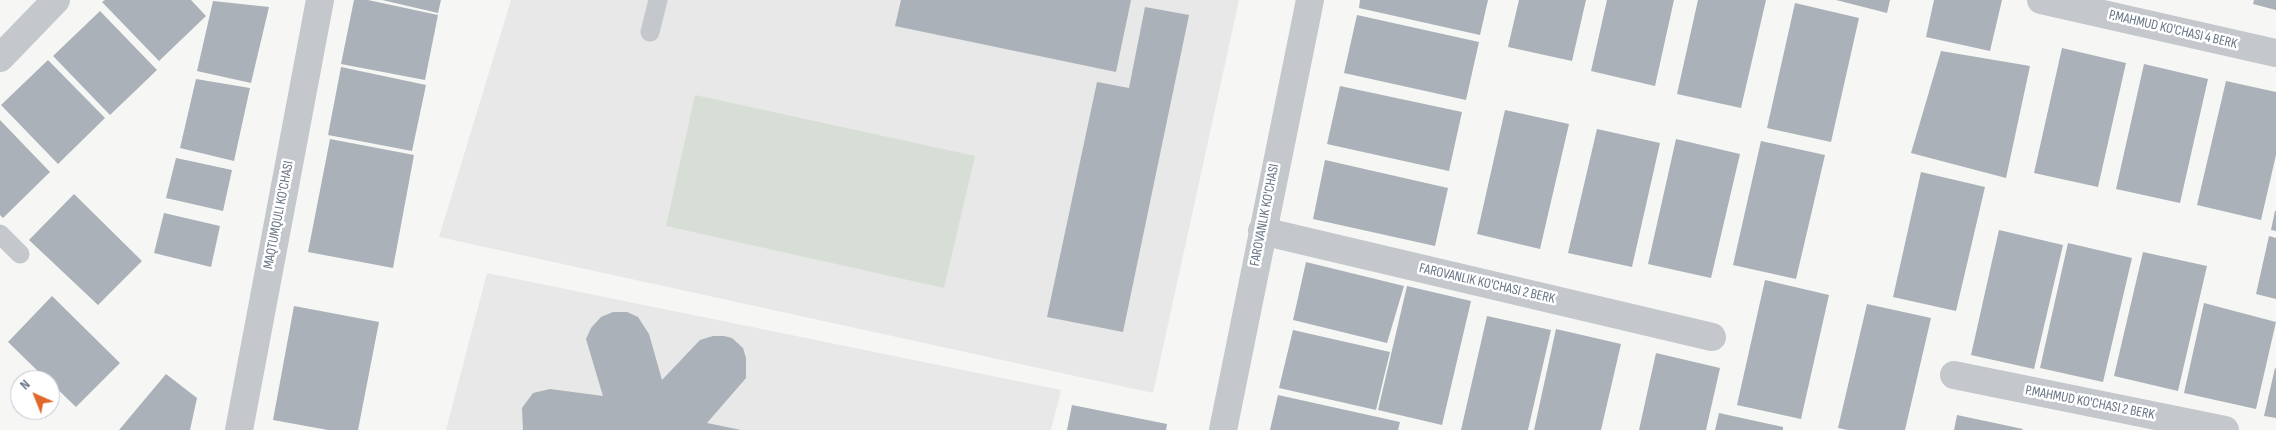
<!DOCTYPE html>
<html>
<head>
<meta charset="utf-8">
<style>
	body { margin:0 }
	#map { position:relative; width:2276px; height:430px; overflow:hidden; background:#f6f7f4; font-family:"Sofia Sans Condensed",sans-serif }
	canvas { display:block }
	.north { position:absolute; left:10px; top:370px; width:50px; height:50px; box-sizing:border-box; background:#fff; border:1px solid #c2c7ce; border-radius:50%; rotate:316deg; font-size:14px; font-weight:700; line-height:20px; text-align:center; color:#667484 }
	.north::after { content:''; display:block; margin:auto; width:18px; height:22px; background:#e0682b; clip-path:polygon(50% 0,100% 100%,50% 72%,0 100%) }
</style>
</head>
<body>
<div id="map">
<canvas width="2276" height="430"></canvas>
<div class="north">N</div>
</div>
<script>
const g = document.querySelector('canvas').getContext('2d');
g.lineJoin = 'round';
function fill(path, color) {
  g.fillStyle = color;
  g.fill(path, 'evenodd');
}
function toPath(rows) {
  const path = new Path2D();
  for (const r of rows) {
    path.moveTo(r[0], r[1]);
    for (let i = 2; i < r.length; i += 2) path.lineTo(r[i], r[i + 1]);
  }
  return path;
}
function stroke(path, color, width, dash) {
  g.strokeStyle = color;
  g.lineWidth = width;
  g.lineCap = dash ? 'butt' : 'round';
  g.setLineDash(dash || []);
  g.stroke(path);
}
function label(font, color, halo, rows, align = 'center') {
  g.font = font + ' "Sofia Sans Condensed",sans-serif';
  g.lineWidth = 5;
  g.setLineDash([]);
  g.textBaseline = 'middle';
  g.strokeStyle = halo;
  g.fillStyle = color;
  for (const [text, x, y, turn = 0] of rows) {
    g.save();
    g.translate(x, y);
    g.rotate((+turn || 0) * Math.PI / 180);
    g.textAlign = isNaN(turn) ? turn : align;
    if (halo) g.strokeText(text, 0, 0);
    g.fillText(text, 0, 0);
    g.restore();
  }
}
const built = toPath([
	[511,0,1239,0,1153,393,439,237],
	[487,273,1061,390,1051,430,446,430]
]);
const green = toPath([
	[695,95,975,156,944,288,666,226]
]);
const building = toPath([
	[105,0,191,0,206,16,159,61,102,2],
	[354,0,368,0,438,15,425,80,341,64],
	[382,0,441,0,438,13],
	[901,0,1131,0,1116,72,895,26],
	[1360,0,1488,0,1480,35,1359,8],
	[1519,0,1586,0,1572,61,1508,47],
	[1607,0,1674,0,1655,86,1591,71],
	[1698,0,1766,0,1741,108,1677,94],
	[1836,0,1890,0,1887,13],
	[1934,0,2002,0,1990,51,1926,37],
	[2254,0,2276,0,2276,10,2253,4],
	[213,1,269,7,251,83,197,71],
	[1795,3,1859,18,1831,142,1767,128],
	[1145,7,1189,15,1123,332,1047,317,1097,82,1129,88],
	[100,11,157,70,110,115,53,56],
	[1357,15,1479,42,1466,100,1344,73],
	[2062,48,2126,63,2098,187,2034,173],
	[1941,51,2030,66,2006,178,1911,153],
	[48,60,105,118,58,164,1,105],
	[2144,64,2208,79,2180,203,2116,189],
	[341,67,426,85,412,151,328,135],
	[196,79,250,88,234,161,180,148],
	[2226,81,2276,92,2276,155,2261,220,2197,205],
	[1340,86,1462,112,1449,171,1327,144],
	[1505,110,1569,124,1540,249,1477,234],
	[0,120,50,172,3,218,0,215],
	[1597,129,1660,143,1632,267,1568,253],
	[330,139,414,155,393,268,308,252],
	[1676,139,1740,154,1711,278,1648,264],
	[1761,141,1825,155,1796,279,1733,265],
	[176,158,232,170,223,211,166,198],
	[1325,160,1448,188,1435,246,1313,219],
	[1921,172,1985,187,1956,311,1893,297],
	[74,194,142,261,98,305,29,240],
	[2275,211,2276,211,2276,231,2271,230],
	[164,213,220,226,211,267,154,253],
	[1999,230,2063,245,2034,369,1971,355],
	[2269,236,2276,238,2276,299,2256,294],
	[2068,243,2132,258,2103,382,2040,368],
	[2143,252,2207,266,2178,391,2114,376],
	[1306,262,1404,286,1387,343,1293,320],
	[1765,280,1829,295,1801,419,1737,405],
	[1407,286,1471,301,1442,425,1378,410],
	[52,296,120,363,76,407,50,382,50,380,47,380,8,342],
	[2204,303,2276,322,2256,409,2184,393],
	[1867,304,1931,318,1905,430,1848,430,1838,428],
	[294,306,379,322,358,430,328,430,273,420],
	[613,312,627,312,638,317,649,334,662,380,700,340,713,336,724,336,732,338,743,348,746,358,746,378,707,423,741,430,523,430,522,408,533,393,550,389,603,396,586,339,591,328,601,317],
	[1487,316,1551,330,1528,430,1461,430],
	[1556,329,1621,344,1601,430,1534,430],
	[1293,330,1390,352,1376,410,1279,388],
	[1656,353,1720,368,1706,430,1639,430],
	[2275,368,2276,369,2276,418,2264,416],
	[166,374,197,398,190,430,119,430],
	[1278,395,1400,422,1398,430,1270,430],
	[1072,405,1167,424,1166,430,1067,430],
	[1719,413,1783,427,1783,430,1715,430],
	[1957,415,2023,429,2022,430,1954,430]
]);
const service = toPath([
	[650,32,658,0],
	[0,234,20,254]
]);
const minor = toPath([
	[2041,0,2276,53],
	[0,58,56,0],
	[1262,231,1712,337],
	[1954,375,2225,430],
	[239,430,320,0],
	[1223,430,1310,0]
]);
const streetNames = [
	["P.MAHMUD KO'CHASI 4 BERK",2173,30,13],
	["MAQTUMQULI KO'CHASI",279,215,-79],
	["FAROVANLIK KO'CHASI",1265,215,-79],
	["FAROVANLIK KO'CHASI 2 BERK",1487,284,13],
	["P.MAHMUD KO'CHASI 2 BERK",2090,403,11]
];
fill(built, '#e7e8e7');
fill(green, '#d7ded5');
fill(building, '#aab1b8');
stroke(service, '#c4c7cb', 19);
stroke(minor, '#c4c7cb', 28);
label('14px', '#667484', '#fff', streetNames);
</script>
</body>
</html>
